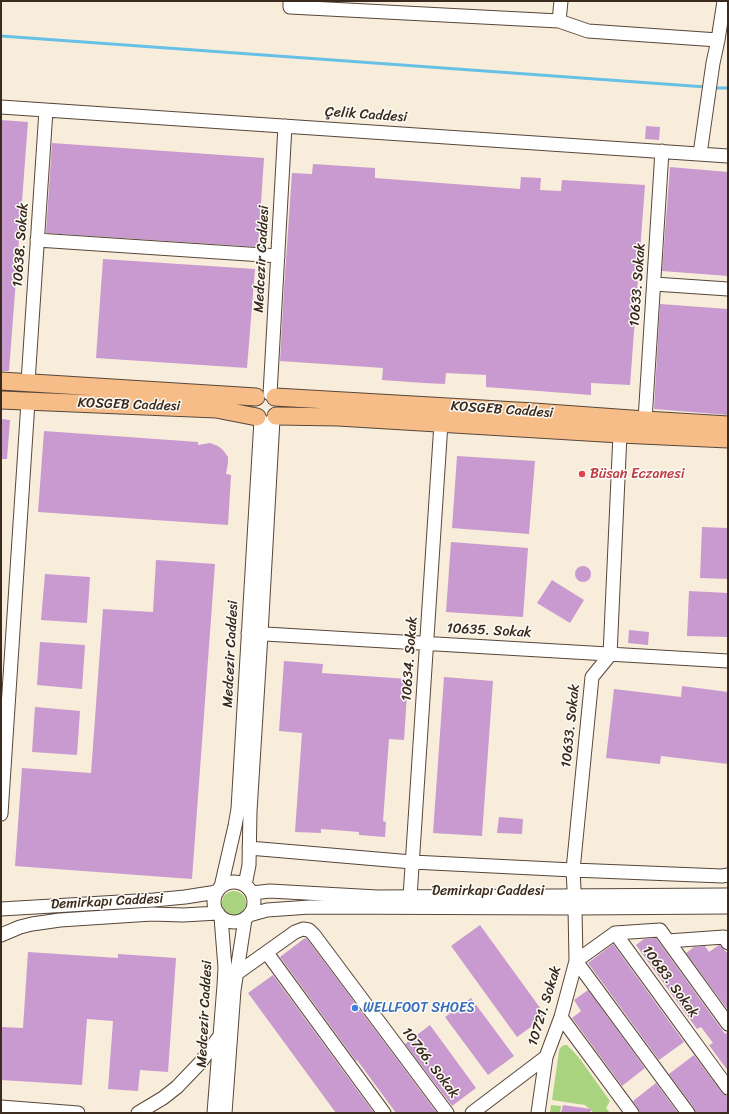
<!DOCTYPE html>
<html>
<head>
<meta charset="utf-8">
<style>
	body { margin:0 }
	#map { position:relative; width:729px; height:1114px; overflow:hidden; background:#f8ecda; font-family:Sriracha,sans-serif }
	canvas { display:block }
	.frame { position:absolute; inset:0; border:2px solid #3b2a1e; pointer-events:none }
</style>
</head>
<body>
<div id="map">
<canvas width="729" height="1114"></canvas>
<div class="frame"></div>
</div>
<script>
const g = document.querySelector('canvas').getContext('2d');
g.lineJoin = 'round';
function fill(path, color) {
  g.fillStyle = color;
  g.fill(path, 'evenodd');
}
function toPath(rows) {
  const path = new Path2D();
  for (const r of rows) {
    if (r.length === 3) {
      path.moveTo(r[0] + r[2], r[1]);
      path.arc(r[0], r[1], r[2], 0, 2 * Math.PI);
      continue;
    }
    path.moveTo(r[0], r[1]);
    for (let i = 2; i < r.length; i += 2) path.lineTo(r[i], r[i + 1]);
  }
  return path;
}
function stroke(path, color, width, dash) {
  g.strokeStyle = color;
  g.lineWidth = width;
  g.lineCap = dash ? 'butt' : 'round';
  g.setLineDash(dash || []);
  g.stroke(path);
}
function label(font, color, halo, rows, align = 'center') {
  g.font = font + ' Sriracha,sans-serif';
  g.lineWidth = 3;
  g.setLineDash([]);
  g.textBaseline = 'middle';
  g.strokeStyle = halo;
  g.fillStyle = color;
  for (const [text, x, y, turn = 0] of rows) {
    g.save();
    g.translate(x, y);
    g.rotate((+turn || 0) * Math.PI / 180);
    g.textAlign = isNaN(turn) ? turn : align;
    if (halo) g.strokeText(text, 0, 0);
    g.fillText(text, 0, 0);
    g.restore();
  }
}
const green = toPath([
	[234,903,12],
	[564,1045,567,1045,572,1050,580,1059,610,1101,606,1108,610,1113,592,1113,592,1111,585,1105,552,1100,559,1051,560,1048],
	[551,1105,561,1106,560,1113,550,1113]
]);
const stream = toPath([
	[1,36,706,87],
	[714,88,728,88]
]);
const building = toPath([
	[1,120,28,122,9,371,1,371],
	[646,126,660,127,659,140,645,139],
	[52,143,264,158,258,247,46,233],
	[313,164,375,168,375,178,520,189,521,177,541,178,540,190,561,191,562,180,645,185,630,385,591,383,591,395,486,387,486,375,446,373,445,384,424,383,382,380,383,368,280,361,284,289,292,173,312,174],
	[670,167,728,172,728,276,662,271],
	[103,259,255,269,247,368,96,358],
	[660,304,728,309,728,415,654,409],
	[1,419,10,420,7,459,1,459],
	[44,431,198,442,198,445,210,443,218,446,223,450,228,457,228,463,226,474,231,475,228,525,38,512],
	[457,456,535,461,529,534,452,528],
	[702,527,728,528,728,579,700,578],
	[451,542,528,548,523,617,446,612],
	[156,560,215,564,192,879,15,866,22,768,91,773,103,609,153,612],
	[583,574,8],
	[45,574,90,577,87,623,41,620],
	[552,580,584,600,570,623,537,603],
	[689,591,728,593,728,637,687,636],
	[629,630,649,632,648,645,628,643],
	[40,642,85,645,82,689,37,685],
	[284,661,323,664,322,673,408,679,404,740,389,739,383,821,386,822,385,837,359,835,359,832,321,829,321,833,295,832,302,733,279,731],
	[444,677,493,681,482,836,433,833],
	[682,686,728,692,728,764,661,756,660,764,606,758,614,689,681,697],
	[35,707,80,711,77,755,32,752],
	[499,817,523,819,522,834,497,833],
	[480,925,546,1016,517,1037,451,946],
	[305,938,308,940,437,1113,396,1113,357,1060,356,1061,280,957],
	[656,938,725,1034,728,1032,728,1071,709,1045,713,1043,701,1027,697,1029,636,945,644,939],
	[613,944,684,1042,659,1060,588,963],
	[719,945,720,945,728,954,728,1010,686,953,694,947,705,946,709,952],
	[28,952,118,958,118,954,176,958,168,1072,140,1070,138,1091,108,1089,113,1021,87,1019,82,1085,1,1080,1,1045,2,1027,23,1028],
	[273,975,374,1113,336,1113,248,993],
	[588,990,645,1068,622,1086,572,1018,581,1011,574,1000],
	[471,998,514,1056,488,1075,445,1017],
	[430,1025,476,1088,452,1106,405,1044],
	[694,1055,722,1093,728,1097,728,1113,696,1113,694,1108,669,1074],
	[656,1083,678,1113,640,1112,638,1108,633,1101],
	[563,1105,591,1109,590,1113,561,1113]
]);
const minor = toPath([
	[290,1,290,7,559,21,588,31,718,40],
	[559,21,561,1],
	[1,107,728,156],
	[700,154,713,63,718,40,724,1],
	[37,240,278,256],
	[654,284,728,289],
	[28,382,46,110],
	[270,394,285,126],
	[645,420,662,151],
	[248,633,728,661],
	[1,814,28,402],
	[249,848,412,862,573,870,722,876,728,875],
	[234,902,20],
	[245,885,249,865,250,811,261,634,273,419],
	[221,887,235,826,238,809,261,420],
	[252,893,270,891,377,897,728,895],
	[410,897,441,423],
	[1,909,154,900,185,897,217,892],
	[249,915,267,910,310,907,575,908,728,907],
	[615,933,660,930,728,1024],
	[1,935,20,927,32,924,60,920,152,914,183,915,218,913],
	[668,941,724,937,728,943],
	[267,953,384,1113],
	[236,974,295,932,303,929,309,930,314,935,447,1113],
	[561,1017,632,1113],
	[1,1107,78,1113],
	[138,1113,163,1098,177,1087,200,1063,219,1037],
	[214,1113,224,985,225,968,221,917],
	[225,1113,234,990,245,919],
	[472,1113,546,1057],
	[538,1113,546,1057,561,1017,576,961,575,908,573,870,592,677,610,655,620,434],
	[688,1113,576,961,615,933,728,1088]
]);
const major = toPath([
	[1,381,256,397],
	[275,397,534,412,645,420,728,425],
	[1,400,216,409,257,417],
	[276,416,338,417,620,434,728,439]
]);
const markers = [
	[582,474,4,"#e0444e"],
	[355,1008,4,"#3f7fe0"]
];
const streetNames = [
	["Çelik Caddesi",366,115,4],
	["10638. Sokak",21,245,-86],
	["Medcezir Caddesi",262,259,-87],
	["10633. Sokak",638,285,-86],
	["KOSGEB Caddesi",129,405,2],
	["KOSGEB Caddesi",502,410,4],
	["10635. Sokak",489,631,3],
	["Medcezir Caddesi",231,654,-87],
	["10634. Sokak",410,659,-86],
	["10633. Sokak",571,726,-84],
	["Demirkapı Caddesi",488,891],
	["Demirkapı Caddesi",107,902,-3],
	["10683. Sokak",670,982,54],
	["10721. Sokak",545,1006,-73],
	["Medcezir Caddesi",205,1014,-87],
	["10766. Sokak",430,1063,53]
];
const healthNames = [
	["Büsan Eczanesi",590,474]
];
const shopNames = [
	["WELLFOOT SHOES",363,1008]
];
fill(green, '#a9d37e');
stroke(stream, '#67c0e5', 3);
fill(building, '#c99acf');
stroke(minor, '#57473a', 15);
stroke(major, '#57473a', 19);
stroke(minor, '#fff', 13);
stroke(major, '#f7bd88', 17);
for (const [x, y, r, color] of markers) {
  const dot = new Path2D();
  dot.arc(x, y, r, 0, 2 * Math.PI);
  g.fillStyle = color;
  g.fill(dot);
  stroke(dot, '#fdfcf7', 1.5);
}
label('14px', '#3b2a1e', '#fdfcf7', streetNames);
label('14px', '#be3a42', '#fdfcf7', healthNames, 'left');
label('14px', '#366cbe', '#fdfcf7', shopNames, 'left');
</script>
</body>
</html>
